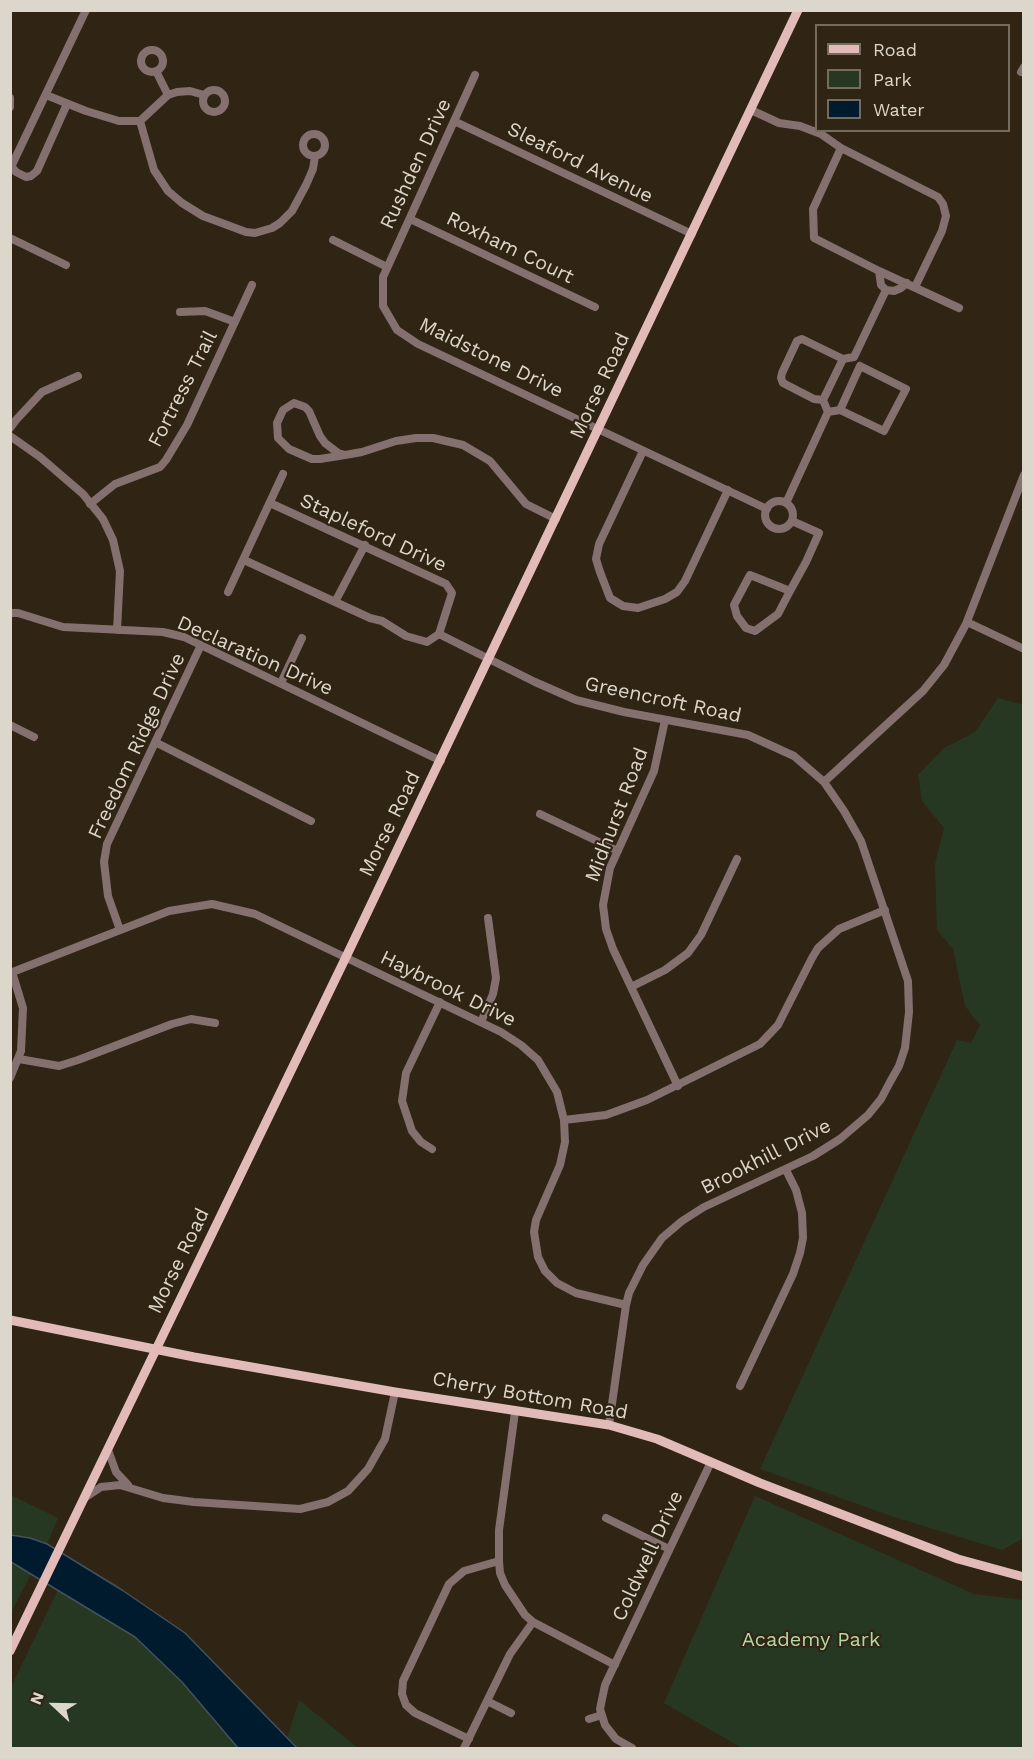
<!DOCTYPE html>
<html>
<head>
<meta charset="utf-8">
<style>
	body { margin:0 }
	#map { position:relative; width:1034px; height:1759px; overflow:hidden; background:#302514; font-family:"Work Sans",sans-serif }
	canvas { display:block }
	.frame { position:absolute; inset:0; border:12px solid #ddd6cb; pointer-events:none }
	.legend { position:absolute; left:815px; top:24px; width:195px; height:108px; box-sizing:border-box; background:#302514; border:2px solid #756c5d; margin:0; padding:8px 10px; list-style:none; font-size:18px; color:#ddd6cb }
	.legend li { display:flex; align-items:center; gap:12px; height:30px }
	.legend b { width:30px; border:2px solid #756c5d }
	.north { position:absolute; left:24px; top:1675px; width:60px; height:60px; -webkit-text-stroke:4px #302514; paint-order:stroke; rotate:292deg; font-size:16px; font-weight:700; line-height:24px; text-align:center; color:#ddd6cb }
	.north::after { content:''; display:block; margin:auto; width:21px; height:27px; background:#ddd6cb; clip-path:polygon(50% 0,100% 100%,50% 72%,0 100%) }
</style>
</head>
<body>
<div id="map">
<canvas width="1034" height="1759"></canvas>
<div class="frame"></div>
<ul class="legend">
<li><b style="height:8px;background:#e2bab8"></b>Road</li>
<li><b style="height:16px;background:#263822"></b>Park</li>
<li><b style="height:16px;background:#001a2e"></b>Water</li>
</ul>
<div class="north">N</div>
</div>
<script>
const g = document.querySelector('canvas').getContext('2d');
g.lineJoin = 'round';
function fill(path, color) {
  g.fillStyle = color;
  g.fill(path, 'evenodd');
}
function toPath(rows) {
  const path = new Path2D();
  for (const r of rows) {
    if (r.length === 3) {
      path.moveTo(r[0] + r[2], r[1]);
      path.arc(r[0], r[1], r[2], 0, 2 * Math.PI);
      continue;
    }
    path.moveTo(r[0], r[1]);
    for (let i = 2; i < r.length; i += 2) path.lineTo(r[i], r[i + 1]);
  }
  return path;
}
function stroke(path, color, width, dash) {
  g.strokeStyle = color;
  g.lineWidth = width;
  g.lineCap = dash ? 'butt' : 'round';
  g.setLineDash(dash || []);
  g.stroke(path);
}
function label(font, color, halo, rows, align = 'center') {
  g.font = font + ' "Work Sans",sans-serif';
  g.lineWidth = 4.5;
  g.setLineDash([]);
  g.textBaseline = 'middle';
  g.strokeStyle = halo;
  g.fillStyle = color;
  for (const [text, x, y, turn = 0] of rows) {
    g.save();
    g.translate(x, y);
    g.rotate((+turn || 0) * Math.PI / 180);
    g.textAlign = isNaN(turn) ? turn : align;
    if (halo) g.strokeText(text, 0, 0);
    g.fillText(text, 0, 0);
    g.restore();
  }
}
const green = toPath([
	[998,698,1024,705,1024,934,1020,941,1023,937,1024,1538,1002,1550,891,1516,760,1469,957,1040,971,1043,980,1025,965,1006,953,949,937,930,935,864,944,828,922,801,918,775,944,748,975,732],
	[11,1495,58,1518,47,1544,30,1538,11,1535],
	[755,1496,974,1594,1023,1600,1023,1748,742,1748,664,1703],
	[11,1562,31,1574,11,1613],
	[58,1590,135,1637,182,1682,238,1748,11,1748,10,1689],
	[299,1700,358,1748,284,1748]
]);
const water = toPath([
	[11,1535,30,1538,47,1544,122,1590,185,1633,297,1748,238,1748,182,1682,135,1637,11,1562,11,1535]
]);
const minor = toPath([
	[152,61,11],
	[156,71,168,95],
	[1021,72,1024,67],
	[475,75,383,277,383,306,397,330,418,344,767,509],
	[214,101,11],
	[46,95,86,111,119,121,140,121,168,95,177,92,190,91,204,95],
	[10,98,10,107],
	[751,110,779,123,800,126,821,134,841,148,938,197,943,204,946,216,942,231,915,287],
	[140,121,154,170,168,191,182,203,203,216,246,232,255,233,272,228,280,223,292,211,306,185,313,169,315,156],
	[454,121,692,234],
	[314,145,11],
	[841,148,813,209,814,238,879,271,959,308],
	[12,167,16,172,26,177,31,176,37,171,67,104],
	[10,169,86,10],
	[410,219,595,307],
	[10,238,66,265],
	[333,240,387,267],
	[879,271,881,285,886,290,894,291,901,288,907,283],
	[180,312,205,311,235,322],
	[823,400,814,399,783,383,781,378,782,373,797,341,802,339,843,359],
	[840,410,884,431,906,389,860,366],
	[828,412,840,410,860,366],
	[10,428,16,420,42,392,78,376],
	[10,436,40,457,83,494,103,519,113,540,120,571,117,630],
	[643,451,599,544,596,559,600,572,610,598,623,606,638,608,665,599,677,592,685,581,728,490],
	[345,455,320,459,312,459,289,449,278,438,277,423,283,410,294,403,305,407,309,411,320,436,325,443,338,453,345,455,362,452,396,441,416,438,433,438,463,445,490,461,526,504,556,519],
	[779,515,14],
	[270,503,446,584,452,593,439,634],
	[786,503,828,412,823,400,843,359,854,357,886,290],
	[90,504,115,484,160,467,166,460,187,425,252,285],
	[244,560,370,618,382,621,406,636,427,642,439,634],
	[790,591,750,575,734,605,737,616,746,628,755,631,778,614,790,591,806,562,819,533,792,521],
	[228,592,283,474],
	[335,602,365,545],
	[10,613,18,613,63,627,163,632,184,637,441,761],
	[967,622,1024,649],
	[439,634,535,682,576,700,624,712,748,735,794,756,824,782,844,811,861,841,908,981,909,1012,905,1048,899,1066,890,1082,881,1099,868,1115,840,1139,813,1156,704,1207,682,1221,662,1238,643,1265,629,1293,626,1305,609,1425],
	[281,683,302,638],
	[665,720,654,771,610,868,603,905,606,929,613,949,678,1086],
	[10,725,34,737],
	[155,742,311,821],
	[824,782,923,691,944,665,966,624,1024,475],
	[540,814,618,851],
	[120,930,108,896,104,862,107,844,201,645],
	[10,973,169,911,212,904,255,914,501,1032,521,1045,538,1060,557,1092,564,1120,565,1142,560,1165,536,1220,534,1232,538,1257,545,1271,557,1283,576,1293,626,1305],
	[631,987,665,970,688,953,701,935,737,859],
	[481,1022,493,994,496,978,488,918],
	[19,1059,59,1066,78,1060,172,1024,191,1019,215,1023],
	[10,1078,21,1051,23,1008,12,972],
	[564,1120,606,1115,647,1100,760,1044,778,1025,812,958,818,948,839,929,885,910],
	[432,1149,421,1142,412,1131,402,1101,406,1073,440,1002],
	[740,1386,793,1274,800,1253,803,1238,802,1213,796,1190,786,1170],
	[515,1412,499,1530,499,1561,500,1573,505,1585,525,1615,533,1622,615,1665],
	[108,1450,116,1472,128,1485],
	[86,1497,101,1487,120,1485,163,1498,194,1502,300,1509,328,1502,348,1491,368,1469,385,1439,395,1392],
	[606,1518,669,1549],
	[487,1701,511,1713],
	[589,1719,602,1715],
	[469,1739,415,1713,406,1705,402,1694,403,1681,449,1584,464,1571,499,1561],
	[464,1748,510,1654,533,1622],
	[632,1748,616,1739,605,1725,600,1709,605,1685,711,1462]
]);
const major = toPath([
	[10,1320,194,1357,395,1392,609,1425,657,1439,760,1483,958,1559,1024,1577],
	[10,1651,346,957,798,10]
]);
const streetNames = [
	["Sleaford Avenue",580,163,26],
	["Rushden Drive",416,164,-65],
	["Roxham Court",510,248,26],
	["Maidstone Drive",491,358,26],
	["Morse Road",600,386,-65],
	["Fortress Trail",183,389,-63],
	["Stapleford Drive",373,533,25],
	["Declaration Drive",255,656,24],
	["Greencroft Road",663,700,12],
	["Freedom Ridge Drive",137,746,-65],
	["Midhurst Road",617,815,-69],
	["Morse Road",390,824,-64],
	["Haybrook Drive",448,989,26],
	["Brookhill Drive",766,1157,-27],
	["Morse Road",179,1261,-64],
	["Cherry Bottom Road",530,1396,10],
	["Coldwell Drive",648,1556,-65]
];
const parkNames = [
	["Academy Park",811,1640]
];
fill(green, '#263822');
fill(water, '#001a2e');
stroke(water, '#42525d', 1.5);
stroke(minor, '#84706f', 8);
stroke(major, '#e2bab8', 9);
label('20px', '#ddd6cb', '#302514', streetNames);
label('20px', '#afd9a5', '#302514', parkNames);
</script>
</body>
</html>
